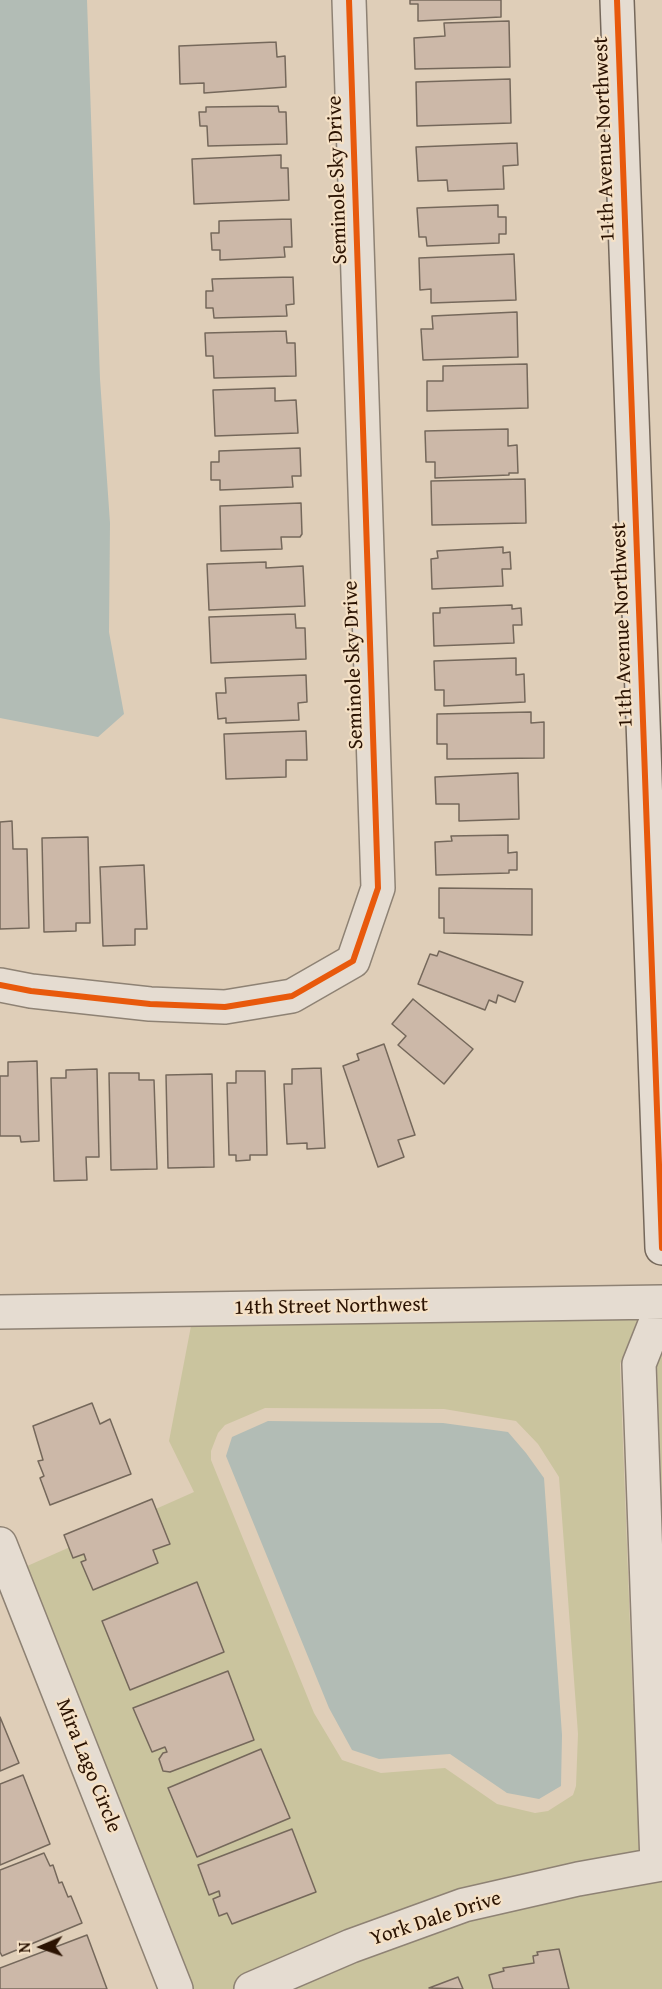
<!DOCTYPE html>
<html>
<head>
<meta charset="utf-8">
<style>
	body { margin:0 }
	#map { position:relative; width:662px; height:1989px; overflow:hidden; background:#dfceb8; font-family:"Gentium Book Plus",serif }
	canvas { display:block }
	.north { position:absolute; left:12px; top:1917px; width:60px; height:60px; -webkit-text-stroke:4px #f5e1c6; paint-order:stroke; rotate:268deg; font-size:16px; font-weight:700; line-height:24px; text-align:center; color:#2b1302 }
	.north::after { content:''; display:block; margin:auto; width:21px; height:27px; background:#2b1302; clip-path:polygon(50% 0,100% 100%,50% 72%,0 100%) }
</style>
</head>
<body>
<div id="map">
<canvas width="662" height="1989"></canvas>
<div class="north">N</div>
</div>
<script>
const g = document.querySelector('canvas').getContext('2d');
g.lineJoin = 'round';
function fill(path, color) {
  g.fillStyle = color;
  g.fill(path, 'evenodd');
}
function toPath(rows) {
  const path = new Path2D();
  for (const r of rows) {
    path.moveTo(r[0], r[1]);
    for (let i = 2; i < r.length; i += 2) path.lineTo(r[i], r[i + 1]);
  }
  return path;
}
function stroke(path, color, width, dash) {
  g.strokeStyle = color;
  g.lineWidth = width;
  g.lineCap = dash ? 'butt' : 'round';
  g.setLineDash(dash || []);
  g.stroke(path);
}
function label(font, color, halo, rows, align = 'center') {
  g.font = font + ' "Gentium Book Plus",serif';
  g.lineWidth = 4.5;
  g.setLineDash([]);
  g.textBaseline = 'middle';
  g.strokeStyle = halo;
  g.fillStyle = color;
  for (const [text, x, y, turn = 0] of rows) {
    g.save();
    g.translate(x, y);
    g.rotate((+turn || 0) * Math.PI / 180);
    g.textAlign = isNaN(turn) ? turn : align;
    if (halo) g.strokeText(text, 0, 0);
    g.fillText(text, 0, 0);
    g.restore();
  }
}
const green = toPath([
	[638,1318,620,1364,633,1704,662,1704,662,1989,178,1989,16,1571,194,1492,169,1441,191,1326],
	[265,1408,444,1409,516,1421,538,1444,559,1477,578,1734,576,1786,573,1795,548,1811,535,1813,497,1804,445,1768,381,1773,342,1760,314,1713,211,1460,211,1451,218,1433,225,1425],
	[662,1354,662,1502,657,1366]
]);
const water = toPath([
	[0,0,87,0,100,379,110,523,109,632,124,714,98,737,0,718],
	[268,1421,443,1423,508,1432,526,1453,544,1478,562,1735,561,1786,539,1799,507,1793,450,1754,379,1759,352,1750,329,1708,226,1456,232,1437]
]);
const building = toPath([
	[410,0,501,0,501,17,418,21,418,4,410,4,410,0],
	[509,21,510,67,415,69,414,38,445,36,444,23,509,21],
	[276,42,277,57,285,56,286,87,204,93,204,83,180,84,179,46,276,42],
	[510,79,511,123,417,126,416,82,510,79],
	[278,106,279,112,286,112,287,144,208,146,207,126,200,126,199,112,206,112,206,107,278,106],
	[517,143,518,165,503,166,504,189,448,191,447,180,418,181,416,147,517,143],
	[281,155,281,168,288,168,289,200,194,204,192,159,281,155],
	[498,205,498,217,506,217,506,234,499,234,499,243,427,246,426,237,419,237,417,208,498,205],
	[291,219,292,247,284,247,285,257,220,260,220,250,212,250,211,233,219,233,219,221,291,219],
	[514,254,516,300,431,303,431,289,420,290,419,258,514,254],
	[293,277,294,304,286,305,287,316,214,318,213,308,206,308,206,291,213,291,212,279,293,277],
	[517,312,518,357,423,360,421,329,433,329,432,316,517,312],
	[286,331,287,343,295,343,296,376,214,378,213,356,206,356,205,333,286,331],
	[527,364,528,408,427,411,427,381,443,381,443,366,527,364],
	[275,388,275,401,296,400,298,433,215,436,213,390,275,388],
	[508,429,508,446,517,445,518,473,509,473,509,475,435,478,435,462,426,462,425,431,508,429],
	[300,448,301,476,292,476,293,487,220,490,220,480,211,480,211,462,219,462,219,451,300,448],
	[525,479,526,523,432,525,431,481,525,479],
	[301,503,302,534,300,537,281,537,282,549,221,551,220,506,301,503],
	[503,547,503,553,510,552,511,569,502,569,503,586,432,589,431,559,438,558,437,551,503,547],
	[266,562,266,568,303,566,305,606,209,610,207,564,266,562],
	[512,605,512,609,521,608,522,625,513,625,514,643,434,646,433,613,440,613,440,608,512,605],
	[295,614,296,628,305,628,306,659,211,663,209,617,295,614],
	[516,658,516,675,524,674,525,702,444,706,444,690,435,690,434,661,516,658],
	[306,675,307,702,298,703,299,720,226,723,226,718,218,719,216,693,226,693,225,678,306,675],
	[531,712,531,723,544,722,544,758,447,759,447,744,437,744,437,714,531,712],
	[306,731,307,760,286,760,286,777,226,779,224,734,306,731],
	[518,773,519,819,459,821,459,804,436,804,435,777,518,773],
	[12,821,13,849,27,849,29,928,0,929,0,822,12,821],
	[508,835,508,853,517,852,517,870,509,870,509,873,436,875,435,842,452,841,451,836,508,835],
	[88,837,90,923,76,923,76,931,44,932,42,838,88,837],
	[144,865,147,929,135,929,135,945,103,946,100,867,144,865],
	[439,888,532,889,532,935,444,933,444,918,439,918,439,888],
	[439,951,523,982,515,1002,498,995,496,1003,489,1000,485,1010,418,984,430,954,437,956,439,951],
	[413,999,473,1049,444,1084,398,1045,406,1036,392,1024,413,999],
	[384,1044,415,1135,398,1140,404,1157,378,1167,343,1066,359,1060,357,1054,384,1044],
	[37,1061,39,1141,21,1142,20,1136,0,1136,0,1076,8,1076,8,1062,37,1061],
	[321,1068,325,1148,307,1149,307,1143,287,1144,284,1084,292,1084,292,1069,321,1068],
	[97,1069,99,1157,86,1157,87,1180,54,1181,51,1078,66,1078,66,1070,97,1069],
	[236,1071,265,1071,267,1155,250,1155,250,1160,236,1161,236,1155,229,1155,227,1083,236,1083,236,1071],
	[109,1073,139,1073,139,1080,154,1080,157,1169,111,1170,109,1073],
	[212,1074,214,1167,168,1168,166,1075,212,1074],
	[92,1403,100,1424,110,1419,131,1474,50,1505,40,1478,44,1476,38,1461,43,1460,33,1426,92,1403],
	[152,1499,170,1544,153,1550,158,1563,93,1590,81,1562,86,1560,84,1554,73,1558,64,1535,152,1499],
	[197,1582,224,1652,130,1690,102,1621,197,1582],
	[228,1671,254,1740,170,1772,163,1771,159,1759,163,1753,167,1752,165,1747,152,1752,133,1708,228,1671],
	[0,1717,19,1763,0,1771,0,1717],
	[261,1749,290,1818,197,1857,168,1788,261,1749],
	[23,1775,50,1844,0,1865,0,1784,23,1775],
	[292,1829,316,1892,232,1924,227,1913,219,1916,213,1899,220,1896,219,1891,209,1895,198,1865,292,1829],
	[44,1853,50,1866,53,1865,59,1883,62,1882,68,1897,71,1896,82,1923,2,1956,0,1952,0,1870,44,1853],
	[87,1935,107,1989,0,1989,0,1968,87,1935],
	[559,1949,569,1989,493,1989,489,1975,504,1971,503,1968,534,1963,533,1956,538,1955,537,1952,559,1949],
	[458,1977,463,1989,429,1988,458,1977]
]);
const street = toPath([
	[0,985,31,991,150,1004,225,1007,292,996,353,961,378,888,349,0],
	[0,1312,662,1302],
	[0,1544,176,1989],
	[657,1864,639,1364,662,1306],
	[251,1989,351,1946,464,1905,578,1879,662,1864]
]);
const secondary = toPath([
	[617,0,662,1248]
]);
const cycleway = toPath([
	[617,0,662,1248],
	[0,985,31,991,150,1004,225,1007,292,996,353,961,378,888,349,0]
]);
const streetNames = [
	["11th Avenue Northwest",605,139,-92],
	["Seminole Sky Drive",338,180,-92],
	["11th Avenue Northwest",623,625,-92],
	["Seminole Sky Drive",354,665,-92],
	["14th Street Northwest",331,1307,-1],
	["Mira Lago Circle",88,1766,68],
	["York Dale Drive",436,1919,-18]
];
fill(green, '#cac49e');
fill(water, '#b2bcb5');
fill(building, '#ccb8a8');
stroke(building, '#75685b', 1.5);
stroke(street, '#8e8274', 36);
stroke(secondary, '#75685b', 36);
stroke(street, '#e5dcd1', 33);
stroke(secondary, '#e5dcd1', 33);
stroke(cycleway, '#e8590c', 6);
label('21px', '#2b1302', '#f5e1c6', streetNames);
</script>
</body>
</html>
